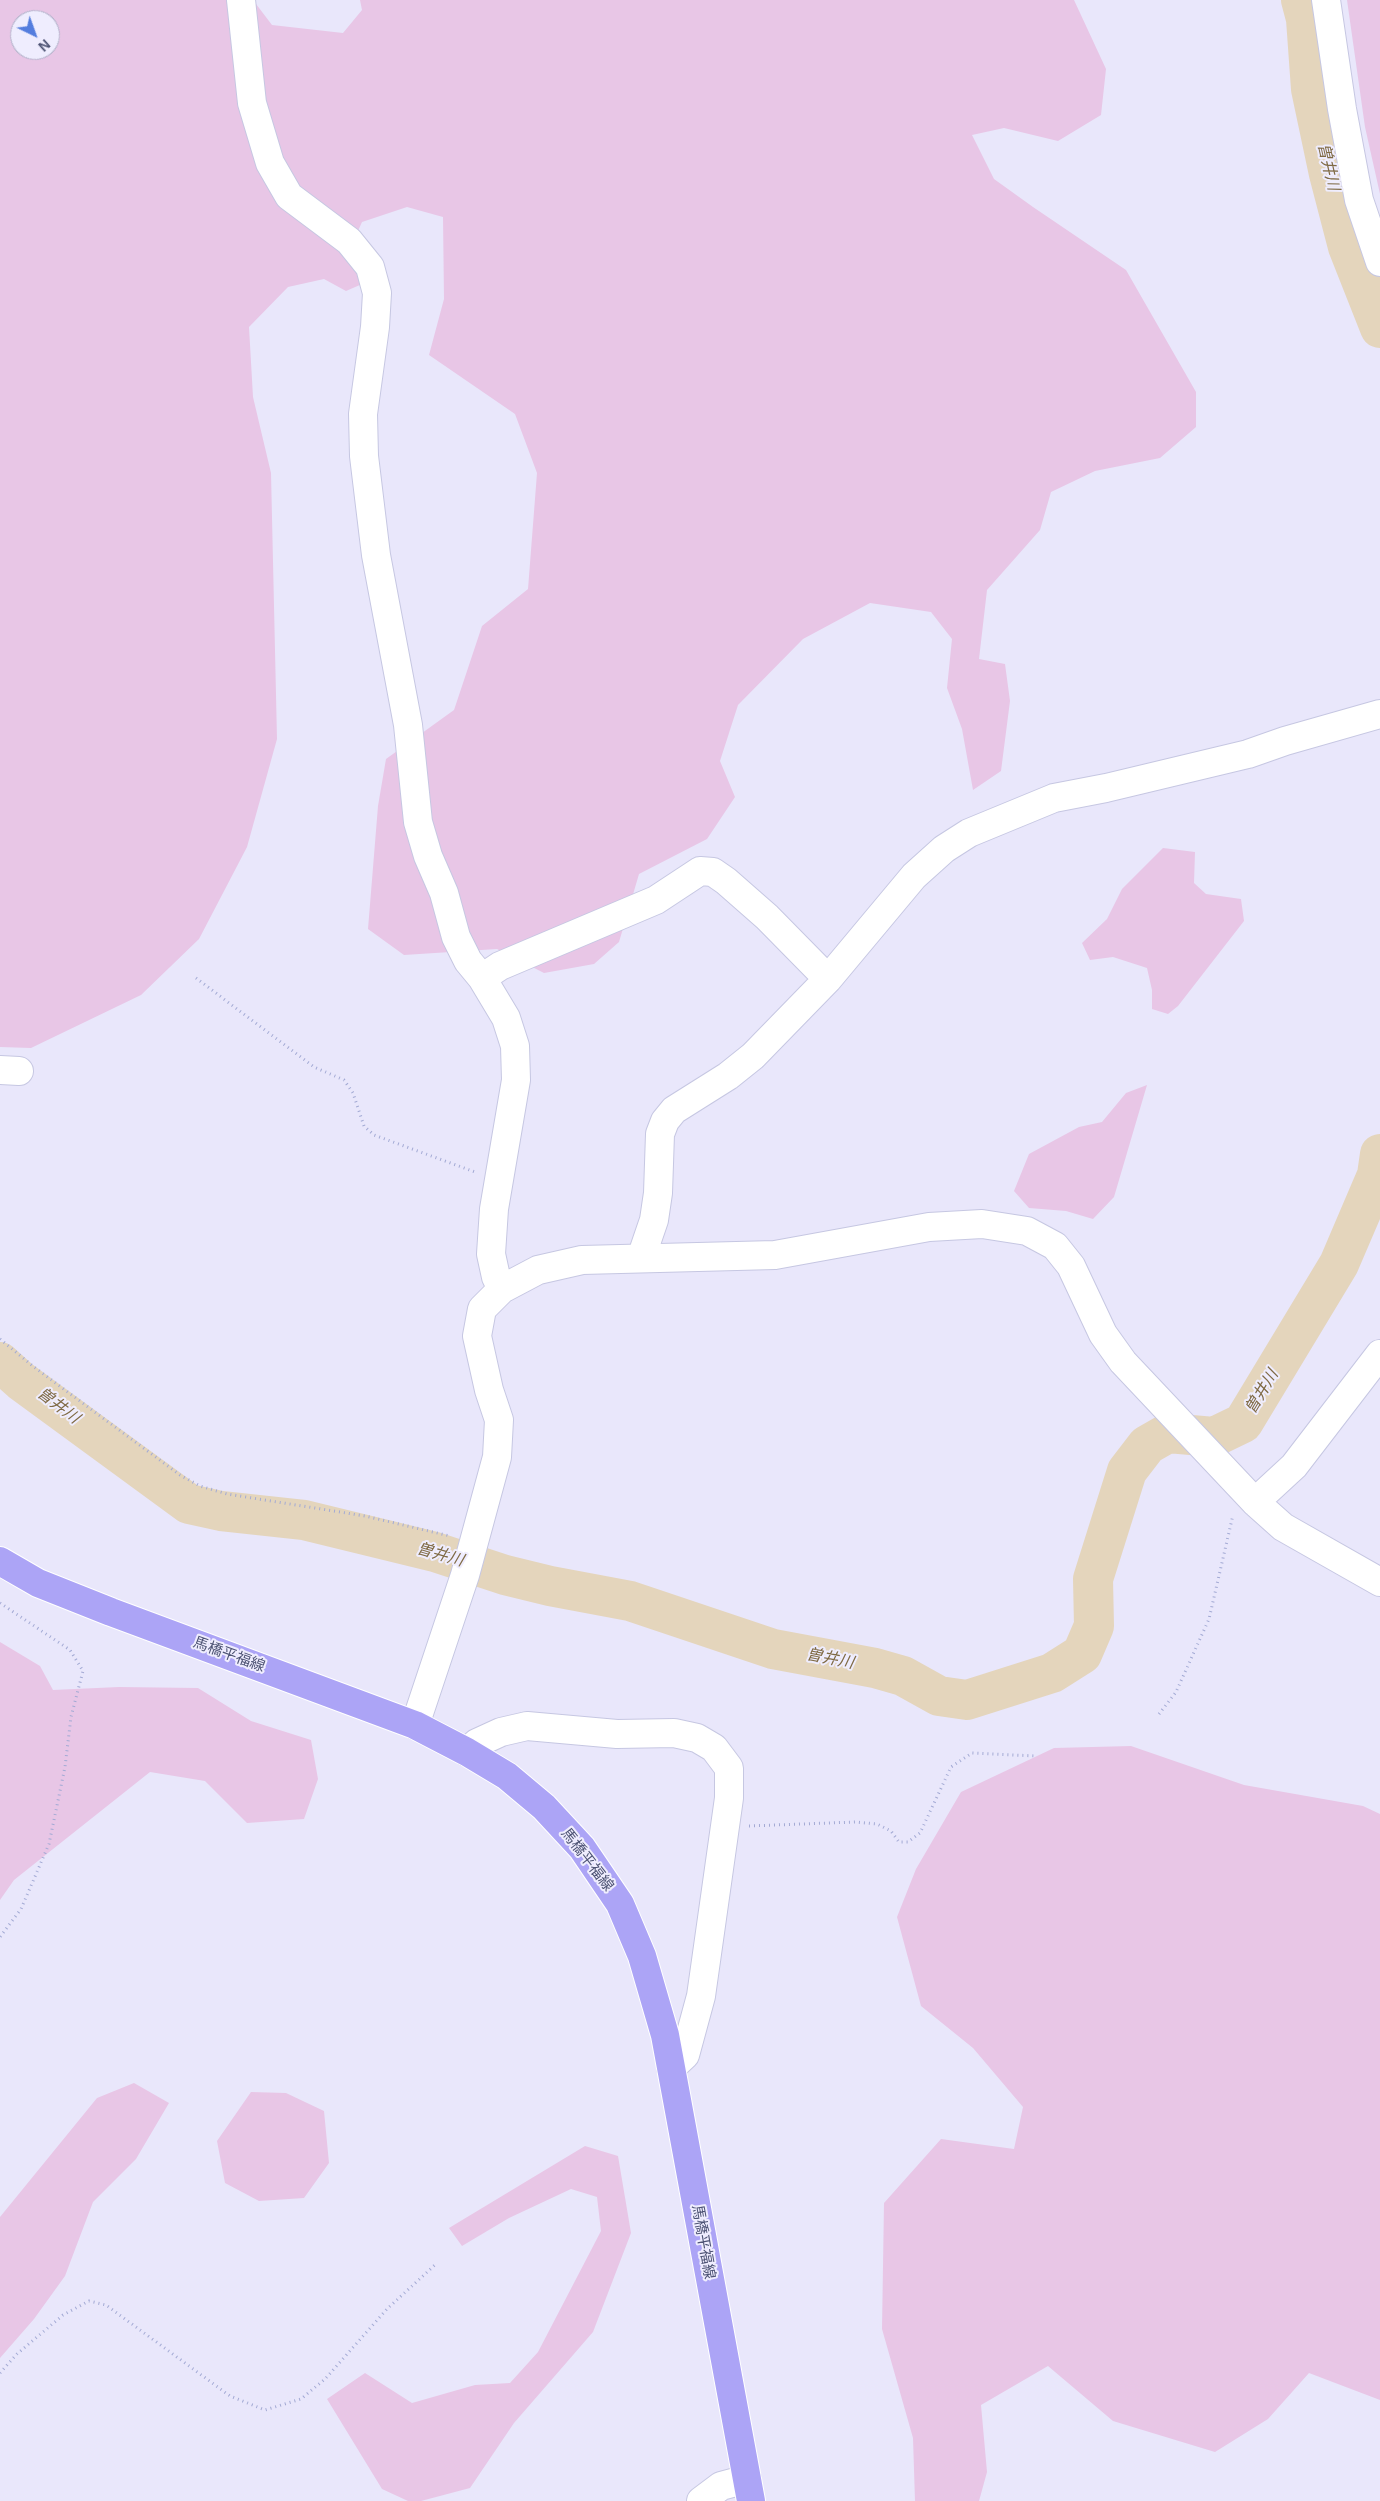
<!DOCTYPE html>
<html>
<head>
<meta charset="utf-8">
<style>
	body { margin:0 }
	#map { position:relative; width:1380px; height:2501px; overflow:hidden; background:#e9e7fb; font-family:Helvetica,sans-serif }
	canvas { display:block }
	.north { position:absolute; left:10px; top:10px; width:50px; height:50px; box-sizing:border-box; background:#efedfe; border:1px solid #aeafc7; border-radius:50%; rotate:138deg; font-size:14px; font-weight:700; line-height:20px; text-align:center; color:#4d5374 }
	.north::after { content:''; display:block; margin:auto; width:18px; height:22px; background:#547dde; clip-path:polygon(50% 0,100% 100%,50% 72%,0 100%) }
</style>
</head>
<body>
<div id="map">
<canvas width="1380" height="2501"></canvas>
<div class="north">N</div>
</div>
<script>
const g = document.querySelector('canvas').getContext('2d');
g.lineJoin = 'round';
function fill(path, color) {
  g.fillStyle = color;
  g.fill(path, 'evenodd');
}
function toPath(rows) {
  const path = new Path2D();
  for (const r of rows) {
    path.moveTo(r[0], r[1]);
    for (let i = 2; i < r.length; i += 2) path.lineTo(r[i], r[i + 1]);
  }
  return path;
}
function stroke(path, color, width, dash) {
  g.strokeStyle = color;
  g.lineWidth = width;
  g.lineCap = dash ? 'butt' : 'round';
  g.setLineDash(dash || []);
  g.stroke(path);
}
function label(font, color, halo, rows, align = 'center') {
  g.font = font + ' Helvetica,"Noto Sans JP",sans-serif';
  g.lineWidth = 4;
  g.setLineDash([]);
  g.textBaseline = 'middle';
  g.strokeStyle = halo;
  g.fillStyle = color;
  for (const [text, x, y, turn = 0] of rows) {
    g.save();
    g.translate(x, y);
    g.rotate((+turn || 0) * Math.PI / 180);
    g.textAlign = isNaN(turn) ? turn : align;
    if (halo) g.strokeText(text, 0, 0);
    g.fillText(text, 0, 0);
    g.restore();
  }
}
const green = toPath([
	[0,0,253,0,272,25,343,33,362,10,360,0,1074,0,1106,69,1101,115,1058,141,1004,128,972,135,994,179,1033,207,1126,270,1196,392,1196,427,1160,458,1095,471,1051,492,1040,530,987,590,979,659,1005,664,1010,701,1001,771,973,790,962,729,947,688,952,639,931,612,870,603,803,639,738,705,720,761,735,797,707,839,639,874,619,942,594,964,544,973,497,949,404,955,368,929,378,806,386,759,454,710,482,626,528,589,537,473,515,414,429,355,444,299,443,217,407,207,362,222,348,253,369,281,346,291,324,279,288,287,249,327,253,397,271,473,277,739,247,847,199,939,141,995,31,1048,0,1047],
	[20,20,50,20,50,50,20,50],
	[1347,0,1380,0,1380,194,1365,127],
	[1163,848,1195,852,1194,883,1206,894,1241,899,1244,921,1178,1006,1168,1014,1152,1009,1152,990,1147,968,1113,957,1090,960,1082,943,1107,919,1122,889],
	[1147,1085,1114,1197,1093,1219,1066,1211,1029,1208,1014,1191,1029,1154,1079,1127,1102,1122,1126,1093],
	[0,1642,40,1666,53,1690,119,1687,198,1688,251,1721,311,1740,318,1779,304,1819,247,1823,205,1781,150,1772,14,1880,0,1900],
	[1131,1746,1244,1785,1363,1806,1380,1814,1380,2400,1309,2373,1268,2419,1215,2452,1113,2421,1048,2366,981,2405,987,2472,979,2501,915,2501,913,2438,882,2329,884,2203,941,2139,1014,2149,1023,2107,973,2048,921,2006,897,1917,916,1869,961,1792,1054,1748],
	[134,2083,169,2103,136,2159,93,2202,65,2276,34,2319,0,2358,0,2217,97,2098],
	[251,2092,286,2093,324,2111,329,2163,304,2198,259,2201,225,2183,217,2141],
	[585,2146,618,2156,631,2233,593,2332,514,2423,470,2488,421,2501,408,2501,382,2489,327,2399,365,2373,412,2403,475,2385,510,2383,538,2352,601,2231,597,2197,571,2189,509,2218,462,2246,449,2228]
]);
const river = toPath([
	[1301,0,1306,19,1311,89,1329,174,1348,247,1380,328],
	[0,1362,21,1381,189,1504,221,1511,304,1520,435,1552,505,1575,550,1586,630,1601,773,1649,875,1668,903,1676,939,1696,967,1700,1052,1673,1082,1654,1094,1626,1093,1579,1127,1471,1147,1445,1168,1433,1214,1437,1243,1423,1339,1264,1377,1175,1380,1154]
]);
const path = toPath([
	[196,978,314,1067,344,1080,353,1093,364,1126,374,1135,475,1172],
	[0,1339,34,1367,180,1475,200,1486,227,1494,365,1516,450,1536],
	[0,1603,70,1650,83,1671,71,1717,65,1767,49,1844,21,1909,0,1937],
	[1159,1714,1176,1692,1209,1619,1233,1515],
	[749,1826,855,1822,877,1824,891,1831,899,1842,908,1842,920,1833,951,1767,972,1753,1036,1756],
	[0,2373,17,2354,63,2315,89,2301,106,2305,230,2396,265,2410,301,2399,325,2379,387,2309,437,2263]
]);
const minor = toPath([
	[241,0,252,103,270,163,289,196,349,241,370,267,377,293,375,327,363,414,364,456,376,555,408,725,418,822,428,856,444,893,456,937,468,961,482,978,506,1018,515,1046,516,1080,494,1209,491,1254,496,1277,502,1289],
	[1326,0,1342,109,1359,200,1380,262],
	[482,978,500,966,656,900,700,871,713,872,726,881,767,917,828,979],
	[0,1070,19,1071],
	[641,1258,654,1220,658,1193,660,1134,665,1121,674,1110,728,1076,753,1056,828,979,914,876,944,849,969,833,1054,798,1106,788,1248,754,1285,741,1380,714],
	[1255,1502,1294,1466,1380,1354],
	[415,1725,465,1575,497,1457,499,1420,489,1390,477,1336,482,1309,502,1289,538,1270,582,1260,775,1255,929,1227,982,1224,1027,1231,1055,1246,1071,1266,1103,1334,1123,1362,1255,1502,1283,1527,1380,1582],
	[467,1752,477,1743,501,1732,527,1726,617,1734,674,1733,697,1738,714,1748,729,1768,729,1798,701,1996,685,2055,671,2068],
	[701,2501,721,2486,747,2479]
]);
const major = toPath([
	[0,1561,38,1583,111,1612,415,1725,467,1752,507,1776,544,1807,582,1848,620,1904,642,1956,665,2035,751,2501]
]);
const streetNames = [
	["馬橋平福線",229,1655,20],
	["馬橋平福線",587,1860,52],
	["馬橋平福線",703,2242,80]
];
const waterNames = [
	["曽井川",1328,167,77],
	["曽井川",1262,1392,-59],
	["曽井川",58,1406,37],
	["曽井川",440,1555,16],
	["曽井川",830,1659,11]
];
fill(green, '#e8c6e6');
stroke(river, '#e4d5bc', 40);
stroke(minor, '#c6c7e2', 30);
stroke(major, '#fff', 30);
stroke(path, '#a3aad4', 3, [1, 4]);
stroke(minor, '#fff', 28);
stroke(major, '#aca4f6', 28);
label('15px', '#4d5374', '#efedfe', streetNames);
label('italic 16px', '#7f6a44', '#efedfe', waterNames);
</script>
</body>
</html>
